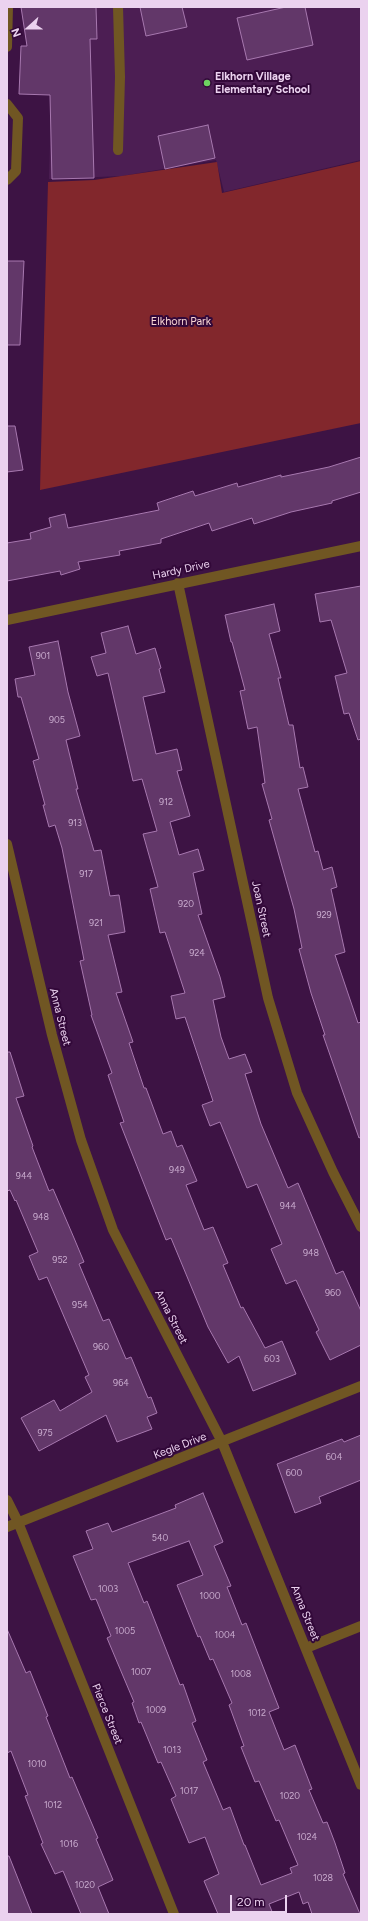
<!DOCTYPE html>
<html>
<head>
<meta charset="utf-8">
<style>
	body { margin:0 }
	#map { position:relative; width:368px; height:1921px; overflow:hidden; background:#3d1344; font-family:Figtree,sans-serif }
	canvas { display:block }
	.frame { position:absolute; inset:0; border:8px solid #ebd2ef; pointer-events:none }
	.north { position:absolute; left:8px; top:8px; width:40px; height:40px; -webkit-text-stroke:3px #320839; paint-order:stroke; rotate:249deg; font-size:11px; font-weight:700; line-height:16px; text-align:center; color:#ebd2ef }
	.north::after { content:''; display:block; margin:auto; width:14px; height:18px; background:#ebd2ef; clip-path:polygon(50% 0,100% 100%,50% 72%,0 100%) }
	.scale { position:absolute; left:230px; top:1895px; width:57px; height:18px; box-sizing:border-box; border:2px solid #ebd2ef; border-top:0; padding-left:5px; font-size:12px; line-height:14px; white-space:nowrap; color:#ebd2ef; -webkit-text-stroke:3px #320839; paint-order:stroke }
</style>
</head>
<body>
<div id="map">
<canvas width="368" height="1921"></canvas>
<div class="frame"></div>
<div class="north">N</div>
<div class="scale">20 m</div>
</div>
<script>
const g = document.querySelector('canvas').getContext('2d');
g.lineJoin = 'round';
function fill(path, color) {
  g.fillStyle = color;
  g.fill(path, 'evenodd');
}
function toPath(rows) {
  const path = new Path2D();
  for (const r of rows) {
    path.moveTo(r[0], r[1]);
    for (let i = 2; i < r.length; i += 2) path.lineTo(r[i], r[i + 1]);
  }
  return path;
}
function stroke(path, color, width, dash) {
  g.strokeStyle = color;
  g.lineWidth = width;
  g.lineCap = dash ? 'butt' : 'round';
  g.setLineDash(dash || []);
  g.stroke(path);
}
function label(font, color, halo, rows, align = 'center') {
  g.font = font + ' Figtree,sans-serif';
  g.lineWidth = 4;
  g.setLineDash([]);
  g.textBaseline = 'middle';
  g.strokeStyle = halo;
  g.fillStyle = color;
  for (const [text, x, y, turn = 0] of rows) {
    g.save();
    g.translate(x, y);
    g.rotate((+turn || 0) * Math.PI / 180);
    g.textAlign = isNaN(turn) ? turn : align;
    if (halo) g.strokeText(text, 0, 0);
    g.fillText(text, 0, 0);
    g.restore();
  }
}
const built = toPath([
	[54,7,361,7,361,160,224,192,216,160,122,176,49,179]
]);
const green = toPath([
	[361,161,361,423,40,490,48,182,94,180,217,162,222,193]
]);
const building = toPath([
	[21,7,96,7,97,39,90,39,94,178,52,179,50,95,19,94,21,46,27,46,21,7],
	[140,7,182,7,187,27,146,36,140,7],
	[286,7,305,7,313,45,247,60,237,18,286,7],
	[208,125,215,158,165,169,158,136,208,125],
	[7,261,24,261,20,345,7,345,7,261],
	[7,426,15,426,23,470,7,472,7,426],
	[361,457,361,492,332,501,332,503,291,512,254,524,252,518,212,531,209,523,161,539,161,543,119,551,120,555,78,562,80,569,61,575,60,571,7,581,7,543,31,539,30,533,51,527,49,518,65,514,68,528,109,520,159,510,157,503,193,491,195,496,237,483,238,487,281,475,281,477,329,467,361,457],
	[361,586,361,739,358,740,349,713,344,714,335,676,347,673,331,620,320,622,315,594,361,586],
	[274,604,280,631,269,634,281,678,278,678,289,725,293,725,300,768,303,767,308,787,298,789,315,852,318,851,323,870,332,867,337,887,331,889,345,952,335,955,358,1023,361,1022,361,1137,359,1138,323,1035,325,1035,311,993,299,949,302,948,294,909,269,820,272,819,262,784,265,783,257,727,248,729,240,691,245,690,232,642,231,642,225,615,274,604],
	[128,626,136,654,155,648,161,668,159,669,165,692,143,697,156,754,177,749,182,770,177,771,190,816,170,822,179,855,198,849,204,870,193,873,202,914,198,915,220,977,225,997,213,1000,221,1037,229,1059,245,1054,252,1072,245,1074,261,1124,288,1188,298,1183,336,1274,343,1271,361,1311,361,1345,330,1360,316,1332,319,1330,296,1280,286,1284,271,1249,282,1244,257,1184,247,1188,220,1122,210,1126,202,1105,213,1101,185,1017,176,1019,171,996,185,993,165,932,160,933,150,889,158,887,143,834,157,831,142,779,133,781,108,673,97,676,91,657,106,653,101,633,128,626],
	[58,641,68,692,80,736,66,740,78,789,76,789,94,851,101,850,110,896,119,895,125,932,108,935,122,992,116,993,133,1042,129,1043,144,1088,146,1088,163,1134,171,1131,177,1147,182,1145,197,1181,186,1185,204,1230,213,1227,228,1263,223,1265,241,1308,243,1307,265,1348,282,1341,296,1374,253,1391,239,1356,228,1363,208,1327,171,1238,166,1240,120,1123,124,1122,108,1075,112,1073,91,1015,92,1015,80,961,84,960,62,848,55,825,49,827,43,805,45,805,33,761,39,759,21,697,18,697,15,679,35,675,29,647,58,641],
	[7,1052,10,1052,24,1096,16,1098,33,1146,32,1147,49,1191,53,1189,74,1238,84,1262,79,1264,103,1321,109,1319,126,1359,131,1357,148,1398,151,1397,157,1413,147,1417,152,1429,117,1442,106,1415,39,1451,21,1418,54,1400,60,1411,92,1392,85,1377,89,1375,47,1277,39,1280,29,1256,38,1252,16,1200,15,1201,10,1190,7,1191,7,1052],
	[361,1435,361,1480,319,1497,321,1503,295,1513,277,1464,342,1439,344,1442,361,1435],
	[203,1493,223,1542,214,1546,231,1586,227,1587,242,1625,246,1623,279,1708,269,1712,284,1750,295,1745,312,1789,309,1790,323,1823,327,1822,335,1843,345,1873,343,1874,360,1914,312,1914,308,1902,303,1904,299,1892,269,1904,273,1914,218,1914,204,1881,219,1874,205,1837,189,1843,171,1799,176,1796,161,1762,158,1763,141,1722,139,1723,132,1703,134,1702,107,1638,111,1636,96,1599,91,1600,73,1556,93,1549,86,1531,108,1523,112,1532,176,1508,175,1505,203,1493],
	[189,1541,203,1575,177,1585,198,1637,200,1636,210,1660,213,1659,232,1703,229,1705,244,1746,241,1747,255,1782,259,1781,276,1821,279,1820,298,1865,290,1868,292,1873,261,1885,245,1845,244,1845,230,1807,223,1810,203,1762,207,1760,192,1723,196,1721,183,1684,180,1685,147,1601,144,1603,128,1563,189,1541],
	[7,1629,26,1673,30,1671,48,1716,46,1717,70,1778,72,1777,98,1838,96,1839,113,1880,98,1887,109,1914,81,1914,63,1871,55,1874,41,1844,43,1843,25,1796,28,1795,11,1751,7,1753,7,1629],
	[7,1856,9,1856,32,1914,7,1914,7,1856]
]);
const minor = toPath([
	[118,7,120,77,118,150],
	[7,47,8,7],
	[7,104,18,118,16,171,7,180],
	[178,583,268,998,297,1093,333,1172,361,1227],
	[7,620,361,546],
	[7,844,52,1035,81,1140,113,1230,222,1442,361,1785],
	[7,1500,18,1522,174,1914],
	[7,1527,361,1386],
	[306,1648,361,1626]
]);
const markers = [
	[207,83,4,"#6ed361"]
];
const numberNames = [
	["901",43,656],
	["905",57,720],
	["912",166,802],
	["913",75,823],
	["917",86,874],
	["920",186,904],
	["929",324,915],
	["921",96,923],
	["924",197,953],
	["949",177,1170],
	["944",24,1176],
	["944",288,1206],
	["948",41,1217],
	["948",311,1253],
	["952",60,1260],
	["960",333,1293],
	["954",80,1305],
	["960",101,1347],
	["603",272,1359],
	["964",121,1383],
	["975",45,1433],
	["604",334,1457],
	["600",294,1473],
	["540",160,1538],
	["1003",108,1589],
	["1000",210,1596],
	["1005",125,1631],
	["1004",225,1635],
	["1007",141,1672],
	["1008",241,1674],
	["1009",156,1710],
	["1012",257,1713],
	["1013",172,1750],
	["1010",37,1764],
	["1017",189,1791],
	["1020",290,1796],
	["1012",53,1805],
	["1024",307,1837],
	["1016",69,1844],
	["1028",323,1878],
	["1020",85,1885]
];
const poiNames = [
	["Elkhorn Village",215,77],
	["Elementary School",215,90]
];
const parkNames = [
	["Elkhorn Park",181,322]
];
const streetNames = [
	["Hardy Drive",181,570,-12],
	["Joan Street",261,909,78],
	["Anna Street",60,1017,76],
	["Anna Street",171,1317,63],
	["Kegle Drive",180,1446,-21],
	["Anna Street",305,1613,68],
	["Pierce Street",107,1714,68]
];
fill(built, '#4c1e53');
fill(green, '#82272c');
fill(building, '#623769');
stroke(building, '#a778af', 1);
stroke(minor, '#705623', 10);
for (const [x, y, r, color] of markers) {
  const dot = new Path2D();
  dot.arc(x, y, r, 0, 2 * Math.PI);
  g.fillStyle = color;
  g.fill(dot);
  stroke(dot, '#320839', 1.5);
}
label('9px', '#c9abce', null, numberNames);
label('bold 11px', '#ebd2ef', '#320839', poiNames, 'left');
label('11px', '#f7d4d2', '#320839', parkNames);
label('11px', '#ebd2ef', '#320839', streetNames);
</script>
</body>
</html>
